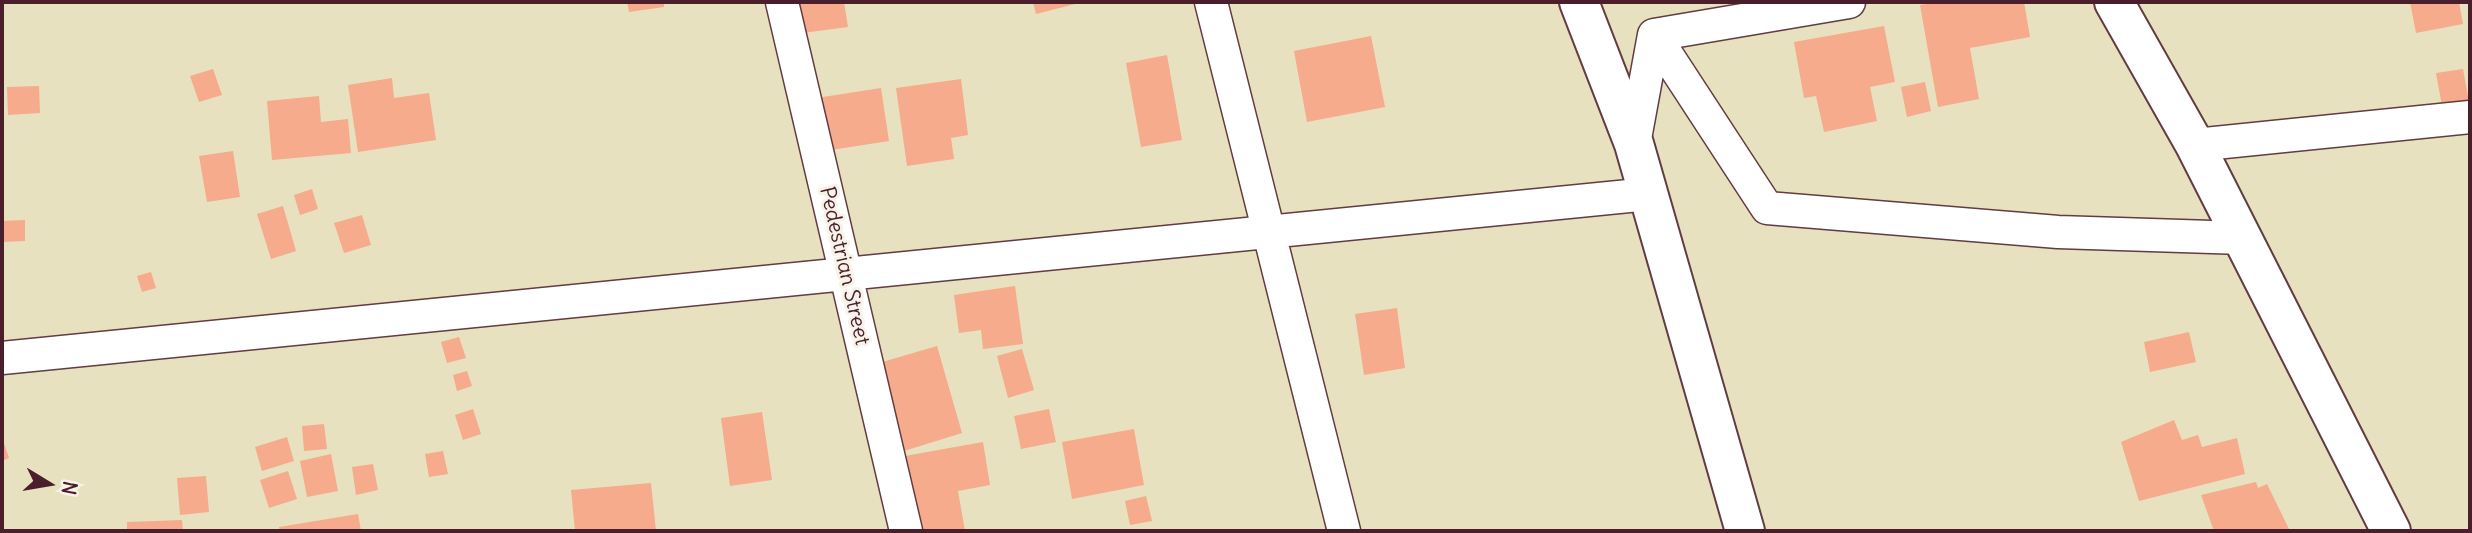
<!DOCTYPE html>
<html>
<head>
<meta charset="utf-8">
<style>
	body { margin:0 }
	#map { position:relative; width:2472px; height:533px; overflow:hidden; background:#e7e1bf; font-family:Delius,sans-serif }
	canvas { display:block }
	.frame { position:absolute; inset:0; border:4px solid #4a1f2b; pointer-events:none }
	.north { position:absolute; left:14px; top:449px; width:70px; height:70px; -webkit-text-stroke:5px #f7f3e8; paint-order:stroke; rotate:101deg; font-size:19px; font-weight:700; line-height:28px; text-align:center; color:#4a1f2b }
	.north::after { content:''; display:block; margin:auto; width:24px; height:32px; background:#4a1f2b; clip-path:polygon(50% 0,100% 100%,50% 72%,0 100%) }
</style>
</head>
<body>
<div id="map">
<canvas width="2472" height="533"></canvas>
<div class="frame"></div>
<div class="north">N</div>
</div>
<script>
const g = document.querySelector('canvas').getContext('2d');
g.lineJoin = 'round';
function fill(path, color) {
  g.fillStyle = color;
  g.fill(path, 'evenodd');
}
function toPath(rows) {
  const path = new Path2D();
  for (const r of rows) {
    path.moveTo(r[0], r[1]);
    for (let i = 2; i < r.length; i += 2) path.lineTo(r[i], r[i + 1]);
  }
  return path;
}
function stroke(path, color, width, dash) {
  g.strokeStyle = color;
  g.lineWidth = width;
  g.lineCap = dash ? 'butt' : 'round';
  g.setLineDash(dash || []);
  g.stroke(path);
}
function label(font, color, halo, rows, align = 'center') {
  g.font = font + ' Delius,sans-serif';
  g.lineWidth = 6;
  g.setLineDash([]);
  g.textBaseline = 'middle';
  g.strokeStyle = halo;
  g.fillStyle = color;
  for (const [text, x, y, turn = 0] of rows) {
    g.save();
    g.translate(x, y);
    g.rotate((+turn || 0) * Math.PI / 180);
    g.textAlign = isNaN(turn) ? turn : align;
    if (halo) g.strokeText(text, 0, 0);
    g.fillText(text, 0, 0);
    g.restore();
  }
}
const building = toPath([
	[627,2,664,2,664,7,629,12],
	[783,2,844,2,848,27,788,35],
	[1033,2,1079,2,1079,3,1036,14],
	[1939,2,2024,2,2030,37,1970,48,1979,99,1938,107,1920,5],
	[2410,2,2459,2,2463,24,2416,33],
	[1884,26,1895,82,1870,87,1877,121,1824,132,1816,96,1804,98,1794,42],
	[1371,36,1385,107,1307,122,1294,51],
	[1167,55,1182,140,1141,147,1126,63],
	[213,69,222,95,199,102,190,76],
	[2463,69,2469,102,2442,106,2436,73],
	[392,78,394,98,429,93,436,140,358,152,348,85],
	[961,79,968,135,951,138,954,159,907,166,896,88],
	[1925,82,1931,111,1907,117,1901,87],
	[39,86,40,113,8,115,7,87],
	[881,88,889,141,818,152,810,99],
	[319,96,321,122,348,119,351,153,272,160,267,101],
	[233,151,240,197,207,202,199,156],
	[312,189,318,209,300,215,294,195],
	[283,206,296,251,271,259,257,214],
	[362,215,371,245,344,253,334,223],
	[25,220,25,241,3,242,2,221],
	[151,272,156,288,142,292,137,276],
	[1015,286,1023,344,983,349,981,330,959,333,954,295],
	[1397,308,1405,368,1364,375,1355,314],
	[2189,332,2196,362,2150,372,2144,342],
	[459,337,466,358,447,363,441,342],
	[937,346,962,433,904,451,879,363],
	[1022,349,1034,390,1008,398,997,356],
	[467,371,472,386,457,391,453,375],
	[473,409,481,434,463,440,455,415],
	[1049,409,1056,442,1021,449,1014,416],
	[762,412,772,480,730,486,721,418],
	[2174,420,2182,440,2198,435,2202,447,2237,438,2245,474,2139,501,2121,442],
	[324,424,327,449,304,451,302,426],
	[1134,429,1144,485,1072,499,1062,442],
	[2,437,9,458,2,461],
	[287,437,294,461,262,471,255,447],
	[983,442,990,485,958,491,965,531,918,531,905,456],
	[443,451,448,474,429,477,425,454],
	[331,454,338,491,307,497,300,461],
	[373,464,378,490,356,495,352,467],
	[288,471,297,499,269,508,260,480],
	[206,476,209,512,180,515,177,478],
	[2256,482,2258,488,2267,484,2290,531,2214,531,2201,495],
	[651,483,656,531,575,531,571,490],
	[1146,496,1152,521,1130,525,1125,501],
	[358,514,361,531,280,531,279,527],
	[182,520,183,531,127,531,127,522]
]);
const street = toPath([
	[782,2,906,531],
	[1211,2,1344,531],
	[1654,35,1849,2],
	[1634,144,1654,35,1767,208,2058,232,2243,238],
	[2195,145,2470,117],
	[2,358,1649,194]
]);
const secondary = toPath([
	[1579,2,1634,144,1745,531],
	[2114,2,2195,145,2391,531]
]);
const streetNames = [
	["Pedestrian Street",844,266,77]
];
fill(building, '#f5ab8c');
stroke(street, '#623c41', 35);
stroke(secondary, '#623c41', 42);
stroke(street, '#fff', 32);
stroke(secondary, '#fff', 38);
label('21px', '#4a1f2b', '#f7f3e8', streetNames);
</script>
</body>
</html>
